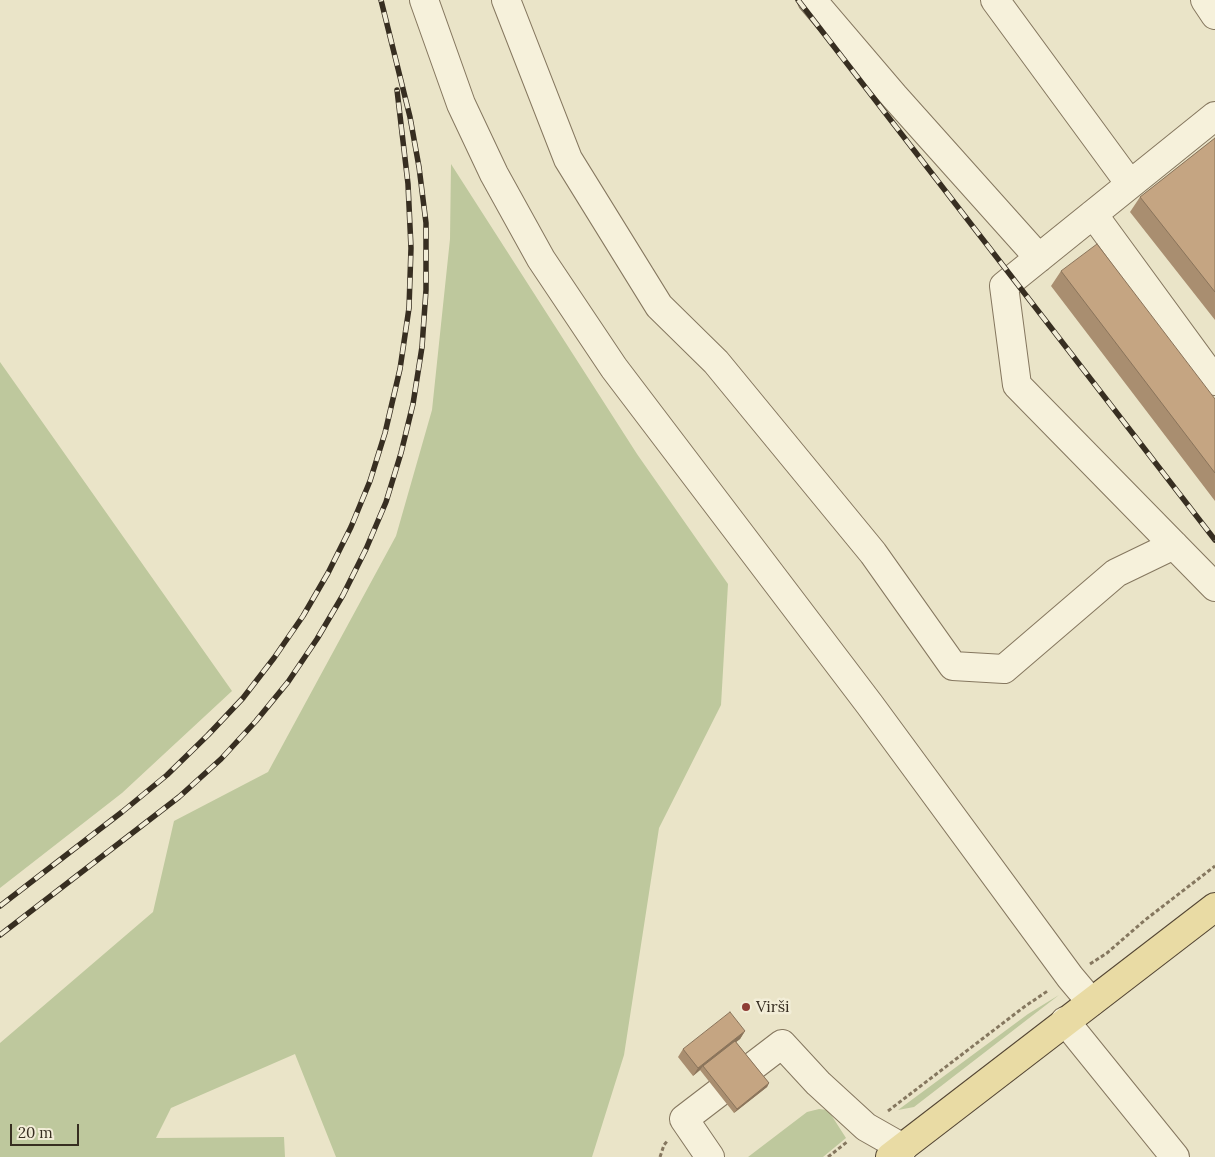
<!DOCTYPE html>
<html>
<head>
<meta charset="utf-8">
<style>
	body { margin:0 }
	#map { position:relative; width:1215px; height:1157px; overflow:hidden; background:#eae4c8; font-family:Lora,serif }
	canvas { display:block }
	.scale { position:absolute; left:10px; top:1124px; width:69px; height:22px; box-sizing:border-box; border:2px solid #372e21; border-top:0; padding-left:6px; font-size:15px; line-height:18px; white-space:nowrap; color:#372e21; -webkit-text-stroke:4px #f2edd7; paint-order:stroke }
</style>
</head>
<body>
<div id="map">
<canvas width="1215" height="1157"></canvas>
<div class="scale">20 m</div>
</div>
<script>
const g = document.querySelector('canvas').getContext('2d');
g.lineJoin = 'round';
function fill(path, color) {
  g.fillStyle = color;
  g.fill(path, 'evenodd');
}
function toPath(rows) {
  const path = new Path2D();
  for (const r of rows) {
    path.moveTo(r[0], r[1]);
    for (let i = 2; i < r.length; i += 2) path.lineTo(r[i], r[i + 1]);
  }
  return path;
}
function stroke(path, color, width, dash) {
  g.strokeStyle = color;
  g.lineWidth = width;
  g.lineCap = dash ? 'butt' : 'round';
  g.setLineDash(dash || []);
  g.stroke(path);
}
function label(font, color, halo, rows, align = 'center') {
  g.font = font + ' Lora,serif';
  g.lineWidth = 5;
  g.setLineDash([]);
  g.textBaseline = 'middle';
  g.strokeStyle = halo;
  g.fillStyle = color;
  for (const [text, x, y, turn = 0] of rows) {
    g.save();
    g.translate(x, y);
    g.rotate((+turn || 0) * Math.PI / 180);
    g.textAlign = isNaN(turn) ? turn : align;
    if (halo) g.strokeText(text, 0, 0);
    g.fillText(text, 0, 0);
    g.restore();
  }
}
const green = toPath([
	[451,164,637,454,728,584,721,705,659,828,624,1055,592,1157,336,1157,295,1054,171,1108,156,1138,284,1137,285,1157,0,1157,0,1043,153,912,174,821,268,772,396,536,432,410,450,239],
	[0,362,232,691,122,793,0,888],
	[1059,995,914,1107,898,1110,1028,1014],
	[819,1109,828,1110,846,1138,823,1157,748,1157,807,1112]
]);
const path = toPath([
	[1090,964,1107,953,1145,920,1215,866],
	[888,1111,1024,1007,1049,990],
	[660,1157,664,1145,668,1140],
	[828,1157,847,1142]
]);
const minor = toPath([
	[424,0,461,104,494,174,541,259,614,368,870,705,1070,977,1091,1002],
	[506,0,568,159,659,306,716,362,873,553,953,666,1004,669,1116,573,1174,545],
	[812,0,894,96,1039,258],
	[995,0,1130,184],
	[1205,0,1215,15],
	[1215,116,1004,286,1017,385,1215,587],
	[1093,214,1215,381],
	[1065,1021,1175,1157],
	[710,1157,684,1119,782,1044,818,1083,866,1127,903,1148]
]);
const major = toPath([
	[890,1157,1215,907]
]);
const rail = toPath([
	[798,0,1215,540],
	[0,906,122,812,167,775,208,735,243,698,274,658,303,616,328,573,351,527,370,481,385,433,400,369,409,308,411,248,408,184,397,90],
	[0,935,179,797,221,759,256,721,288,682,317,639,343,595,366,549,386,502,401,453,413,404,422,347,426,290,426,223,419,167,410,117,381,0]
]);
const wall = toPath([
	[1215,138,1215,320,1130,212,1140,197],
	[1061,271,1215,399,1215,501,1051,286],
	[745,1031,740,1039,736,1042,769,1083,767,1087,734,1113,700,1070,693,1076,678,1057,683,1049]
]);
const shadedWall = toPath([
	[745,1031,740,1039,704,1067,703,1066,700,1070,693,1076,698,1068],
	[769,1083,767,1087,734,1113,737,1109]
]);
const building = toPath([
	[1215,138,1215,292,1140,197,1215,138],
	[1097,244,1215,399,1215,473,1061,271,1097,244],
	[730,1012,745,1031,698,1068,683,1049,730,1012],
	[735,1041,769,1083,737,1109,703,1066,735,1041]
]);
const markers = [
	[746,1007,5,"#8e3d35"]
];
const poiNames = [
	["Virši",756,1007]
];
fill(green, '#bec89d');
stroke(minor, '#85775f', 30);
stroke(major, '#534533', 30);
stroke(path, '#85775f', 3, [4, 2.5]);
stroke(minor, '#f6f1db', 28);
stroke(major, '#e9dba4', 28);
stroke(rail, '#372e21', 5.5);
stroke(rail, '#f2edd7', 4, [11]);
fill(wall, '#a98e70');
fill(shadedWall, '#8a745b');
fill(building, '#c5a582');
stroke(building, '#8a745b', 1);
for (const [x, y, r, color] of markers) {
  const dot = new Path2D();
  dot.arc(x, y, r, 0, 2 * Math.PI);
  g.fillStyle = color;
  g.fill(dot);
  stroke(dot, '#f2edd7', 2);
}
label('16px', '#372e21', '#f2edd7', poiNames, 'left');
</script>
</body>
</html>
